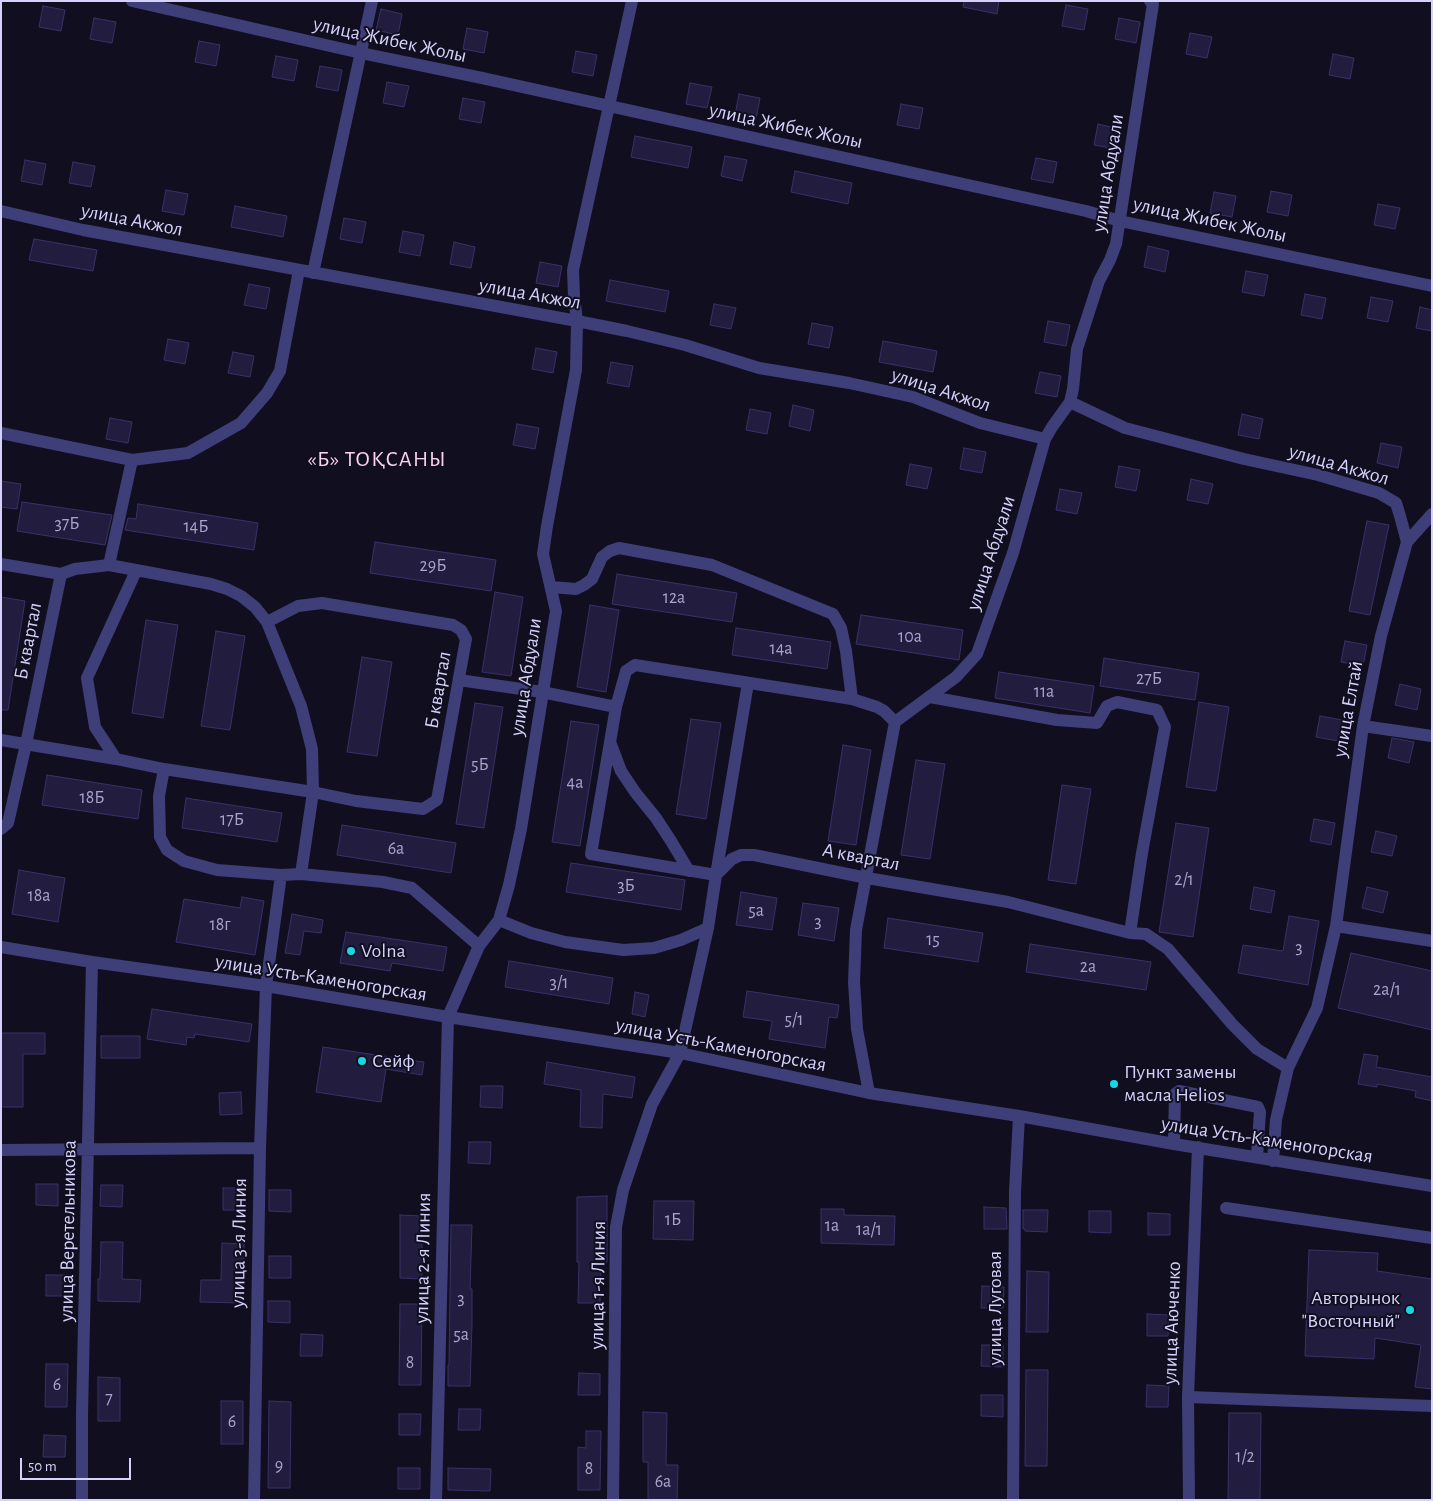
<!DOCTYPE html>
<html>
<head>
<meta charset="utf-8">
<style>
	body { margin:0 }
	#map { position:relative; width:1433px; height:1501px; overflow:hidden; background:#110f1f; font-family:"Alegreya Sans",sans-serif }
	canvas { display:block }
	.frame { position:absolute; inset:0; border:2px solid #d4d1fb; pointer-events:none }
	.scale { position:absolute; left:20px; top:1458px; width:111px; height:22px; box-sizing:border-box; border:2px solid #d4d1fb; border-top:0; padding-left:6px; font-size:15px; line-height:18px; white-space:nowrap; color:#d4d1fb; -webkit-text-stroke:4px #110f1f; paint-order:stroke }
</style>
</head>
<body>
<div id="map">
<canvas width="1433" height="1501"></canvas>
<div class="frame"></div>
<div class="scale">50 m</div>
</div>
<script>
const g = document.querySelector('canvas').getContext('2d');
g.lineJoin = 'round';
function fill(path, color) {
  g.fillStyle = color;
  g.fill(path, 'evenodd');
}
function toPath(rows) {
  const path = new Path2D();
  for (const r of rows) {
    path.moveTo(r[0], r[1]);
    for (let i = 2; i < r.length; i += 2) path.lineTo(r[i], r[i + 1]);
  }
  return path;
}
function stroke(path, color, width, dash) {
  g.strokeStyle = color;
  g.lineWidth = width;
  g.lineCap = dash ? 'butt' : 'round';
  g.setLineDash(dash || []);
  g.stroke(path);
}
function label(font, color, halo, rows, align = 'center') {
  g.font = font + ' "Alegreya Sans",sans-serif';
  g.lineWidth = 4;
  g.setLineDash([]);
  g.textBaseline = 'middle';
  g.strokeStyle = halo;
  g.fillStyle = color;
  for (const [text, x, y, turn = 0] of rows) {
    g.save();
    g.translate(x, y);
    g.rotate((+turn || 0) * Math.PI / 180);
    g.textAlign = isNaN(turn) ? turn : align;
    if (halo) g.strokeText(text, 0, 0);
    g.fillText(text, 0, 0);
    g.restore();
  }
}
const building = toPath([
	[964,1,999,1,997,14,963,7,964,1],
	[1066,5,1088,9,1084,30,1062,26,1066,5],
	[43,6,65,10,61,31,39,27,43,6],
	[381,9,402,14,398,35,376,30,381,9],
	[94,18,116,22,112,43,90,39,94,18],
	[1119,18,1140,22,1136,43,1115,39,1119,18],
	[467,28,488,32,484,53,463,49,467,28],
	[1190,33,1212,37,1207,58,1186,54,1190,33],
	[199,41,220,45,216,66,195,62,199,41],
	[576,51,597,55,593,76,572,72,576,51],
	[1333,54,1354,58,1350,79,1329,75,1333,54],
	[276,56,298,60,294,81,272,77,276,56],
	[320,66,342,70,338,91,316,87,320,66],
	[387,82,409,86,404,107,383,103,387,82],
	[690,83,712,87,707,108,686,104,690,83],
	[739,94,760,98,756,119,735,115,739,94],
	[463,98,485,102,481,123,459,119,463,98],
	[901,104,923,108,919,129,897,125,901,104],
	[1098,124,1119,129,1115,149,1094,145,1098,124],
	[635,136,692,147,688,168,631,157,635,136],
	[725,156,747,160,742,181,721,176,725,156],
	[1036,158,1057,162,1053,183,1031,179,1036,158],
	[25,160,46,164,42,185,21,181,25,160],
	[73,162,95,166,91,187,69,183,73,162],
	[795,171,852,183,848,204,791,192,795,171],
	[166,190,188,194,184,215,162,211,166,190],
	[1271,191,1292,195,1288,216,1267,212,1271,191],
	[1214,192,1236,196,1232,217,1210,213,1214,192],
	[1378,204,1400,208,1395,229,1374,225,1378,204],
	[235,206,287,216,283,237,231,227,235,206],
	[344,218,366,222,362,243,340,239,344,218],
	[403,231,424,235,420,256,399,252,403,231],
	[34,239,97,250,93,271,29,260,34,239],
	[454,242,475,247,471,268,450,264,454,242],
	[1148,246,1169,251,1165,272,1144,267,1148,246],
	[540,262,562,266,558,287,536,283,540,262],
	[1246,271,1268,275,1264,296,1242,292,1246,271],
	[610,280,669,291,665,312,606,301,610,280],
	[249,284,270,288,266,309,244,305,249,284],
	[1305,294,1326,298,1322,319,1301,315,1305,294],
	[1371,297,1393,301,1388,322,1367,318,1371,297],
	[714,304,736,308,731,329,710,325,714,304],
	[1420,307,1432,310,1432,331,1416,328,1420,307],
	[1048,321,1070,325,1066,346,1044,342,1048,321],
	[812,323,833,327,829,348,808,344,812,323],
	[168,339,189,343,185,364,164,360,168,339],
	[883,341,937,351,933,372,879,362,883,341],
	[536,348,557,352,553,373,532,369,536,348],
	[233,352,254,356,250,377,228,373,233,352],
	[611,362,633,366,629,387,607,383,611,362],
	[1040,372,1061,376,1057,397,1035,393,1040,372],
	[793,405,814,410,810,431,789,426,793,405],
	[750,409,771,413,767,434,746,430,750,409],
	[1242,414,1263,419,1259,439,1238,435,1242,414],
	[110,418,132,422,128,443,106,439,110,418],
	[517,424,539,428,535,449,513,445,517,424],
	[1381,443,1402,447,1398,468,1377,463,1381,443],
	[964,448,986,452,982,473,960,469,964,448],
	[910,464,932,468,927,489,906,485,910,464],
	[1119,466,1140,470,1136,491,1115,487,1119,466],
	[1191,479,1213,484,1208,504,1187,500,1191,479],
	[1,481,21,484,17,509,1,507,1,481],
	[1060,489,1082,493,1077,514,1056,510,1060,489],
	[22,502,112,515,105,545,17,531,22,502],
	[138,504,258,523,254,550,125,530,128,518,136,519,138,504],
	[1367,521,1389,525,1370,615,1349,611,1367,521],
	[375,542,496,560,491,591,370,573,375,542],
	[617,574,737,593,732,622,612,604,617,574],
	[495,592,523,597,511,676,482,672,495,592],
	[1,597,25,601,8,710,1,710,1,597],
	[590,605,619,610,606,692,577,687,590,605],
	[861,615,963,630,959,660,856,644,861,615],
	[146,620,178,625,163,718,132,713,146,620],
	[736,628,831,642,827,669,732,655,736,628],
	[216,631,245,636,230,730,201,726,216,631],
	[1345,641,1367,645,1363,666,1341,662,1345,641],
	[362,657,392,662,377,756,347,752,362,657],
	[1104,658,1199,673,1195,700,1100,686,1104,658],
	[999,672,1094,686,1090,713,995,698,999,672],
	[1400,684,1421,689,1417,710,1395,705,1400,684],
	[1199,702,1229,707,1216,791,1186,787,1199,702],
	[475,703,503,707,484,828,456,824,475,703],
	[1320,716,1342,720,1338,741,1316,737,1320,716],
	[691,719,721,723,706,819,676,814,691,719],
	[571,721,599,725,580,846,552,842,571,721],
	[1392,738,1414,742,1409,763,1388,758,1392,738],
	[843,745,871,750,856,845,828,841,843,745],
	[916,760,945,764,930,859,901,855,916,760],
	[47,775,142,790,138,819,42,805,47,775],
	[1062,785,1091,789,1076,884,1048,880,1062,785],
	[186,798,282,813,277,842,182,828,186,798],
	[1314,819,1335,823,1331,845,1310,841,1314,819],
	[1176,823,1209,828,1193,937,1159,932,1176,823],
	[342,825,456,843,451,873,337,855,342,825],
	[1376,831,1397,836,1392,856,1371,852,1376,831],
	[571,863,685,880,681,910,566,892,571,863],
	[19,870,65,878,58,922,12,914,19,870],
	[1254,887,1275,891,1271,913,1250,909,1254,887],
	[1367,887,1388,892,1383,913,1362,908,1367,887],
	[741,892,777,898,772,930,736,925,741,892],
	[242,897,264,901,255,955,176,942,184,899,240,908,242,897],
	[803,903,839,908,834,941,798,935,803,903],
	[292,914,323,920,321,933,304,931,300,955,285,953,292,914],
	[1289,916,1319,921,1308,985,1238,973,1243,945,1283,951,1289,916],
	[888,918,983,933,978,962,884,948,888,918],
	[346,932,447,947,443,971,392,963,390,971,340,963,346,932],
	[1030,944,1151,962,1146,990,1026,972,1030,944],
	[1351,953,1432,971,1432,1030,1338,1008,1351,953],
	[509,961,613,978,609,1004,505,987,509,961],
	[747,991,839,1005,837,1018,829,1017,825,1048,769,1039,772,1021,743,1017,747,991],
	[635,992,649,995,645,1017,632,1014,635,992],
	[152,1009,252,1024,249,1042,195,1034,194,1038,187,1037,186,1045,147,1039,152,1009],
	[1,1033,45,1033,45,1054,23,1054,23,1107,1,1107,1,1033],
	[101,1036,140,1036,140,1058,101,1058,101,1036],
	[323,1047,424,1062,422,1075,386,1069,381,1102,316,1092,323,1047],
	[1364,1054,1378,1056,1376,1067,1432,1077,1432,1101,1415,1097,1416,1091,1377,1084,1377,1087,1358,1084,1364,1054],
	[547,1062,635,1077,632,1098,603,1094,602,1128,580,1127,581,1090,544,1084,547,1062],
	[481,1086,503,1086,502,1108,480,1107,481,1086],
	[241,1092,242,1114,220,1115,219,1093,241,1092],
	[469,1142,491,1142,490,1164,468,1163,469,1142],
	[36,1184,58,1184,58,1206,36,1205,36,1184],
	[101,1185,123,1185,122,1207,100,1206,101,1185],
	[223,1188,245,1188,245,1210,223,1210,223,1188],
	[269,1190,291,1190,291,1212,269,1211,269,1190],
	[607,1196,607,1262,601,1262,600,1303,578,1303,579,1262,577,1262,577,1197,607,1196],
	[654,1201,694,1201,693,1240,653,1239,654,1201],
	[984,1207,1006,1208,1007,1229,984,1229,984,1207],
	[821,1209,844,1209,844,1215,895,1216,894,1245,821,1243,821,1209],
	[1023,1210,1048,1210,1047,1232,1025,1231,1025,1229,1023,1229,1023,1210],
	[1089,1211,1111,1211,1111,1233,1089,1232,1089,1211],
	[1148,1213,1170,1214,1170,1235,1148,1235,1148,1213],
	[400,1215,422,1216,422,1279,400,1278,400,1215],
	[451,1225,472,1225,470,1289,472,1289,472,1324,470,1386,448,1386,448,1365,449,1365,451,1225],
	[101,1242,123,1242,122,1279,141,1280,140,1302,98,1301,98,1279,100,1279,101,1242],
	[222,1243,244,1244,243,1303,200,1302,201,1280,221,1280,222,1243],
	[1309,1250,1378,1253,1377,1271,1432,1279,1432,1389,1415,1387,1421,1345,1375,1338,1374,1359,1305,1356,1309,1250],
	[269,1256,291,1256,291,1278,269,1278,269,1256],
	[1027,1271,1049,1272,1048,1332,1026,1332,1027,1271],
	[46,1275,68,1275,68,1296,46,1296,46,1275],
	[982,1286,1004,1287,1003,1308,981,1308,982,1286],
	[268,1301,290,1301,290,1323,268,1322,268,1301],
	[400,1304,422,1304,421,1385,399,1385,400,1304],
	[1147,1314,1169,1315,1168,1336,1147,1336,1147,1314],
	[301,1334,323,1335,322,1356,300,1356,301,1334],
	[982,1345,1003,1345,1003,1367,981,1366,982,1345],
	[46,1364,68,1364,67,1407,45,1407,46,1364],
	[1026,1370,1048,1370,1047,1466,1025,1466,1026,1370],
	[579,1373,600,1374,600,1395,578,1395,579,1373],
	[98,1377,120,1378,120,1421,98,1421,98,1377],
	[1147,1385,1169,1386,1168,1407,1146,1407,1147,1385],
	[981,1395,1003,1395,1003,1417,981,1416,981,1395],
	[221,1401,243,1401,243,1444,221,1444,221,1401],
	[269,1401,291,1402,290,1488,268,1488,269,1401],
	[459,1409,481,1409,480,1430,458,1430,459,1409],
	[643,1412,667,1413,666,1465,678,1465,677,1500,648,1500,648,1462,643,1462,643,1412],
	[1229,1413,1261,1413,1260,1500,1228,1500,1229,1413],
	[399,1414,421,1414,420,1435,399,1435,399,1414],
	[586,1431,601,1431,600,1490,578,1490,578,1447,586,1448,586,1431],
	[44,1435,66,1436,65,1457,43,1457,44,1435],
	[398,1468,420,1468,420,1489,398,1489,398,1468],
	[448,1468,491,1469,490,1491,448,1490,448,1468]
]);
const minor = toPath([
	[132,1,361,53,482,78,1086,211,1120,221,1432,286],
	[1,211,83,230,577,321,627,331,685,345,759,368,849,383,913,397,980,423,1045,439],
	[313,273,372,1],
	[1070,402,1125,428,1244,459,1318,475,1379,493,1396,503,1400,516,1407,542,1381,636,1363,726,1336,926,1317,1008,1288,1068,1276,1120,1273,1161],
	[1,433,132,460,188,453,241,423,267,393,280,371,299,270],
	[1407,542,1432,514],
	[1,564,61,574,75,569,109,565,211,584,227,589,241,596,255,607,267,622,298,606,322,603,453,625,461,630,466,639,437,800,423,809,356,801,313,792,164,769,116,759,1,740],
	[109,565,132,460],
	[551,587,576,589,584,585,592,579,602,557,610,551,619,548,712,565,833,614,841,628,846,651,852,699],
	[267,622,301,706,312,749,313,792,301,874],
	[459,680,542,692,616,707],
	[930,697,1057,720,1097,723,1107,706,1117,702,1157,710,1165,727,1142,853,1130,933],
	[895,722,884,711,877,707,852,699,635,665,626,671,616,707,591,854,716,875,732,859,741,855,754,855,867,878,1008,902,1130,933,1146,934,1168,949,1232,1024,1257,1049,1288,1068],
	[1363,726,1432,736],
	[610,742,621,771,635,792,656,818,671,841,689,871],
	[116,759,95,727,87,678,136,571],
	[164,769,159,796,160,837,167,850,184,861,217,870,281,875,301,874,383,882,412,888,479,946],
	[1,829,8,823,26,744,61,574],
	[499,920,531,933,565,942,623,950,654,948,681,940,708,928],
	[1336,926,1432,941],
	[1,947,92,962,266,986,448,1017,680,1053,869,1093,1019,1116,1174,1144,1432,1186],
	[869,1093,857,1029,854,982,856,930,895,722,956,677,977,654,1013,553,1045,439,1052,427,1070,402,1073,389,1077,349,1099,281,1110,260,1116,244,1153,4,1150,1],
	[1174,1144,1175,1094,1179,1091,1258,1107,1260,1112,1257,1157],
	[1,1150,260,1148],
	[1226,1208,1432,1238],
	[1188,1397,1432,1406],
	[82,1500,82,1414,92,962],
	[254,1500,260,1148,266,986,281,875],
	[436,1500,448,1017,479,946,499,920,509,885,521,829,556,611,543,554,547,526,576,370,577,321,574,296,573,270,632,1],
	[613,1500,616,1227,623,1190,652,1104,680,1053,708,928,716,875,748,683],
	[1013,1500,1015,1192,1019,1116],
	[1189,1500,1188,1397,1198,1147]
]);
const markers = [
	[351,951,5,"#16d8e2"],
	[362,1061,5,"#16d8e2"],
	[1114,1084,5,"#16d8e2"],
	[1410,1310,5,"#16d8e2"]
];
const numberNames = [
	["37Б",67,524],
	["14Б",196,527],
	["29Б",433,566],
	["12а",674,598],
	["10а",910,637],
	["14а",781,649],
	["27Б",1149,679],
	["11а",1044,692],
	["5Б",480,765],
	["4а",575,783],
	["18Б",92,798],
	["17Б",232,820],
	["6а",396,849],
	["2/1",1184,880],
	["3Б",626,886],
	["18а",39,896],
	["5а",756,911],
	["3",818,922],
	["18г",220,925],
	["15",933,940],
	["3",1299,948],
	["2а",1088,967],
	["3/1",559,983],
	["2а/1",1387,990],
	["5/1",794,1020],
	["1Б",673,1220],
	["1а",832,1226],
	["1а/1",869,1230],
	["3",461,1299],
	["5а",461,1335],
	["8",410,1363],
	["6",57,1385],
	["7",109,1399],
	["6",232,1422],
	["1/2",1245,1457],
	["9",279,1466],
	["8",589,1469],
	["6а",663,1482]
];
const streetNames = [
	["улица Жибек Жолы",390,40,12],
	["улица Жибек Жолы",786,126,12],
	["улица Абдуали",1108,173,-81],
	["улица Акжол",132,220,11],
	["улица Жибек Жолы",1210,220,12],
	["улица Акжол",530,294,10],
	["улица Акжол",941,390,18],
	["улица Акжол",1339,465,16],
	["улица Абдуали",991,553,-72],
	["Б квартал",28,641,-79],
	["улица Абдуали",526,677,-81],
	["Б квартал",438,690,-80],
	["улица Елтай",1348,709,-80],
	["А квартал",861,857,11],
	["улица Усть-Каменогорская",321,978,9],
	["улица Усть-Каменогорская",721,1045,11],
	["улица Усть-Каменогорская",1267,1140,9],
	["улица Веретельникова",68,1231,-89],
	["улица 3-я Линия",239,1243,-89],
	["улица 2-я Линия",423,1258,-89],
	["улица 1-я Линия",598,1285,-89],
	["улица Луговая",995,1308,-90],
	["улица Аюченко",1172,1323,-88]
];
const poiNames = [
	["Volna",361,951],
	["Сейф",372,1061],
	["Пункт замены",1124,1072],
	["масла Helios",1124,1095],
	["Авторынок",1400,1298,"right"],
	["\"Восточный\"",1400,1321,"right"]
];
const quarterNames = [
	["«Б» ТОҚСАНЫ",377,459]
];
fill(building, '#221d3e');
stroke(building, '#393168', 1);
stroke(minor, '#3e3f79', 12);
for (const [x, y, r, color] of markers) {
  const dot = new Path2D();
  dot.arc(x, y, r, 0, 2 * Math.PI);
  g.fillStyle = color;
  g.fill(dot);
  stroke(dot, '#110f1f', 2);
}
label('18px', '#a8a4cc', null, numberNames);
label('20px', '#d4d1fb', '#110f1f', streetNames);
label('20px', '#d4d1fb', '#110f1f', poiNames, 'left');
g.letterSpacing = '1px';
label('22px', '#fbd3ee', '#110f1f', quarterNames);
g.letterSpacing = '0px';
</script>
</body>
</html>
